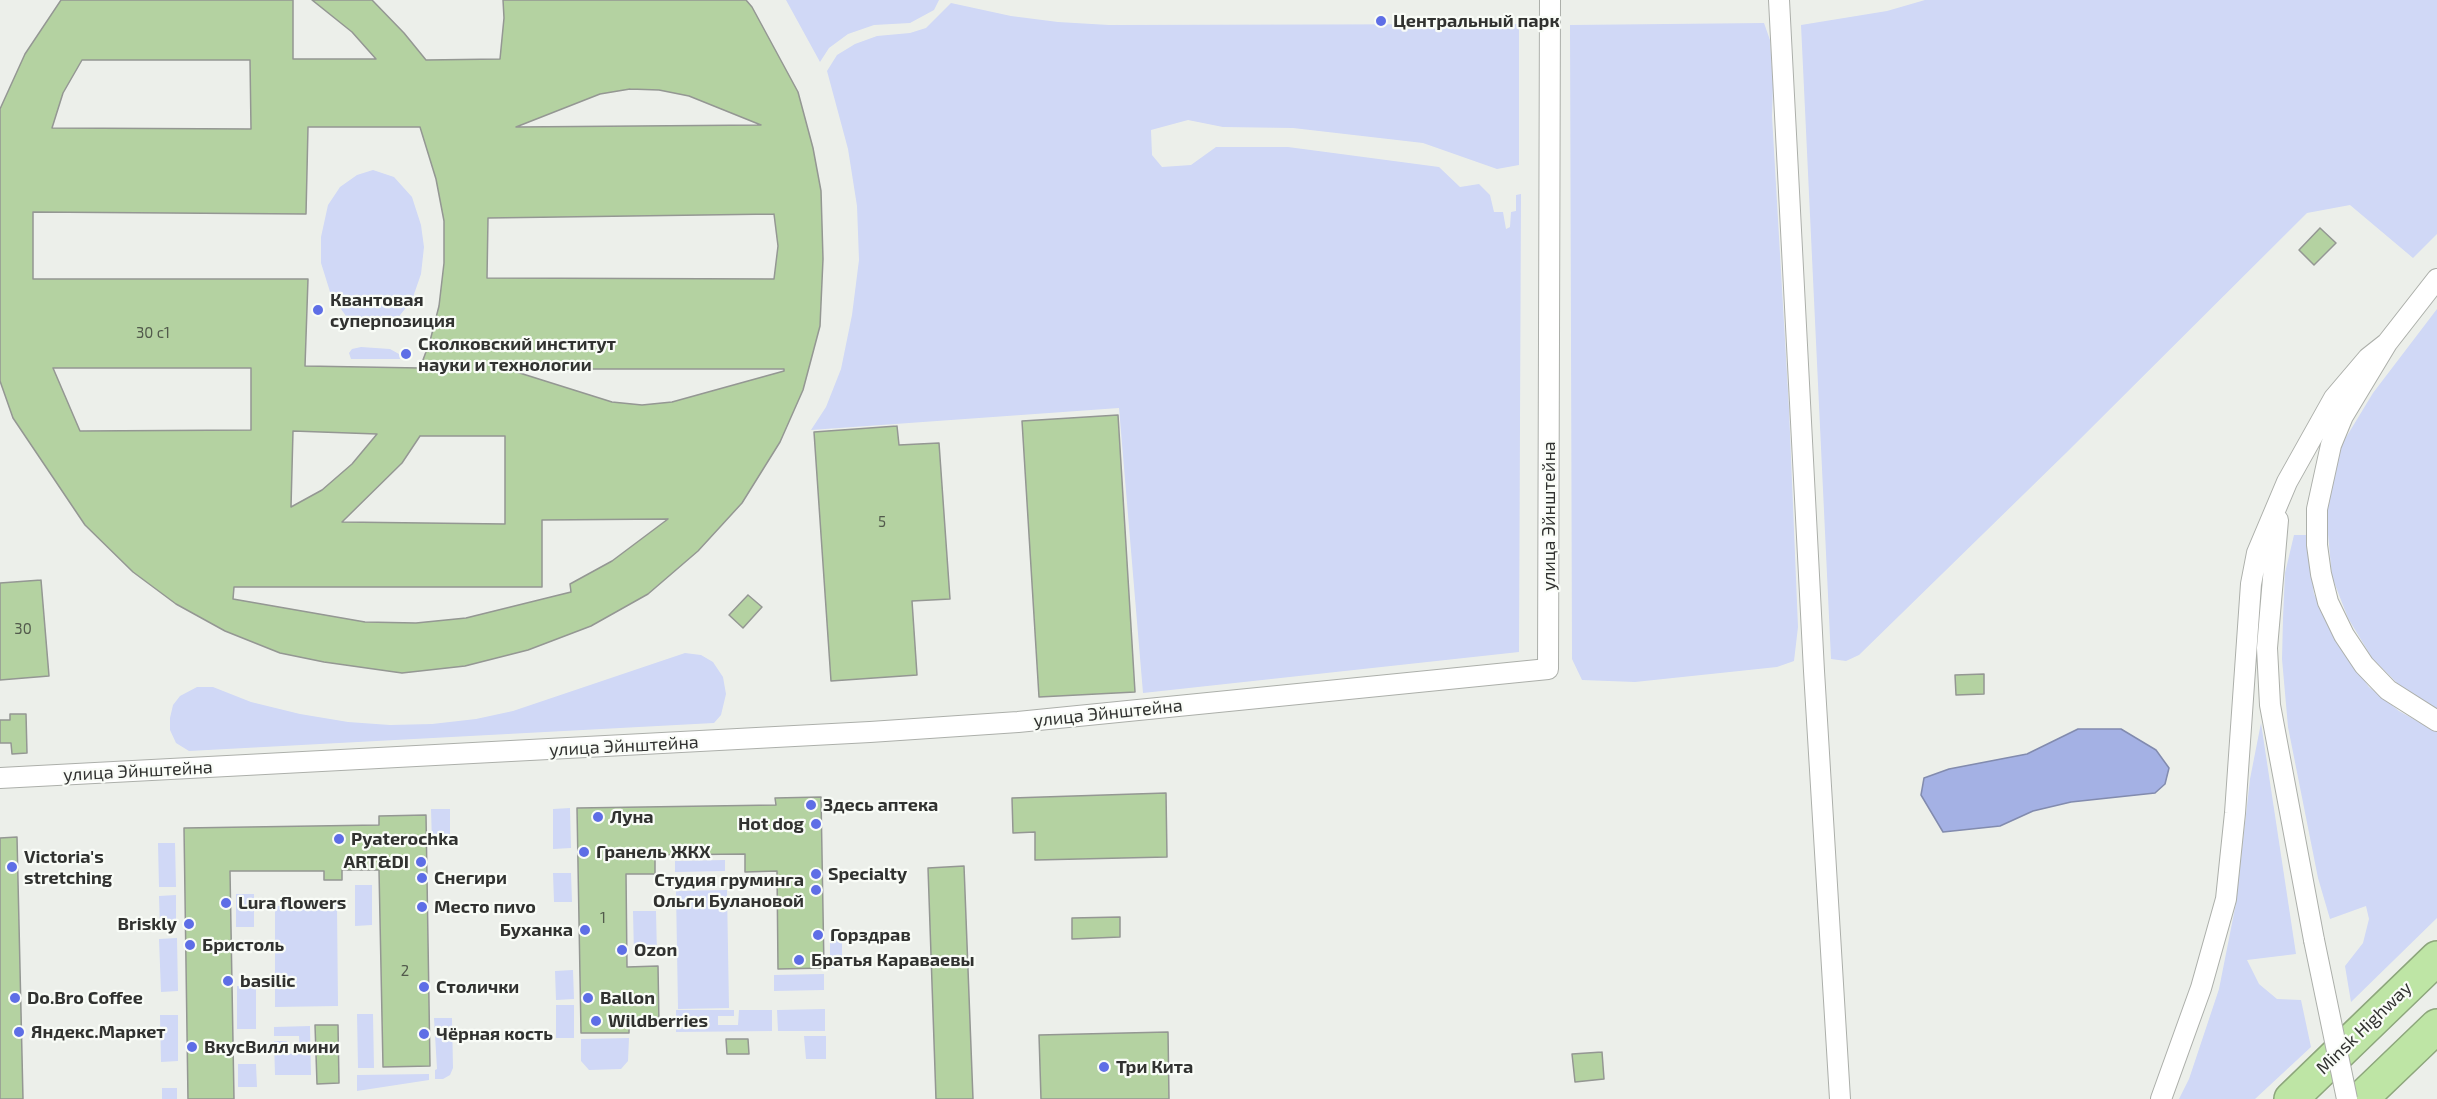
<!DOCTYPE html>
<html>
<head>
<meta charset="utf-8">
<style>
	body { margin:0 }
	canvas { display:block; background:#ecefea }
</style>
</head>
<body>
<canvas width="2437" height="1099"></canvas>
<script>
const g = document.querySelector('canvas').getContext('2d');
g.lineJoin = 'round';
function fill(path, color) {
  g.fillStyle = color;
  g.fill(path, 'evenodd');
}
function toPath(rows) {
  const path = new Path2D();
  for (const r of rows) {
    path.moveTo(r[0], r[1]);
    for (let i = 2; i < r.length; i += 2) path.lineTo(r[i], r[i + 1]);
  }
  return path;
}
function stroke(path, color, width, dash) {
  g.strokeStyle = color;
  g.lineWidth = width;
  g.lineCap = dash ? 'butt' : 'round';
  g.setLineDash(dash || []);
  g.stroke(path);
}
function label(font, color, halo, rows, align = 'center') {
  g.font = font + ' "Exo 2",sans-serif';
  g.lineWidth = 4.5;
  g.setLineDash([]);
  g.textBaseline = 'middle';
  g.strokeStyle = halo;
  g.fillStyle = color;
  for (const [text, x, y, turn = 0] of rows) {
    g.save();
    g.translate(x, y);
    g.rotate((+turn || 0) * Math.PI / 180);
    g.textAlign = isNaN(turn) ? turn : align;
    if (halo) g.strokeText(text, 0, 0);
    g.fillText(text, 0, 0);
    g.restore();
  }
}
const green = toPath([
	[786,0,939,0,934,10,910,23,874,25,848,34,829,48,820,62],
	[1925,0,2437,0,2437,234,2413,258,2350,205,2307,213,2066,453,1859,655,1846,661,1831,659,1801,25,1887,11],
	[951,3,1011,16,1058,22,1109,25,1519,24,1519,165,1497,169,1423,143,1293,128,1223,127,1188,120,1151,130,1152,155,1162,167,1191,165,1216,147,1288,147,1439,167,1460,187,1479,184,1490,195,1494,212,1503,212,1506,229,1510,227,1511,212,1516,211,1516,195,1521,194,1519,652,1143,693,1119,408,811,430,826,407,841,369,852,315,859,260,857,206,848,149,827,71,837,55,855,44,877,36,910,33,926,28],
	[1764,23,1770,40,1773,86,1772,116,1789,409,1798,627,1794,661,1777,667,1635,682,1582,680,1572,659,1570,25],
	[373,170,394,177,412,197,421,225,424,247,421,274,412,300,397,319,381,326,362,325,346,316,331,295,321,263,321,237,328,205,340,187,357,175],
	[2437,309,2437,710,2403,689,2372,658,2348,618,2332,577,2328,534,2328,488,2342,444,2373,393],
	[361,347,390,349,399,354,400,359,351,359,349,353,352,349],
	[2294,535,2306,535,2314,594,2339,645,2369,687,2399,711,2437,732,2437,918,2351,1002,2345,966,2363,943,2369,919,2366,906,2330,919,2318,878,2288,727,2282,659,2283,618,2285,573],
	[685,653,701,655,713,662,723,677,726,694,721,715,714,723,189,751,176,743,170,730,170,718,173,705,180,696,197,687,213,687,251,702,300,714,348,722,390,725,432,724,476,719,513,711],
	[2261,723,2296,954,2247,960,2259,984,2277,999,2301,1000,2311,1047,2255,1099,2179,1099,2189,1079,2219,989,2236,903,2250,779],
	[570,808,571,848,553,849,553,809],
	[431,809,450,809,450,843,432,843],
	[158,843,175,843,176,887,159,887],
	[725,860,725,871,675,872,675,861],
	[553,873,571,873,572,902,554,902],
	[355,885,372,885,372,925,355,926],
	[727,890,729,1008,678,1009,676,891],
	[236,894,254,894,254,927,236,927],
	[176,895,176,929,160,929,159,896],
	[337,905,338,1006,275,1007,275,906],
	[633,911,656,911,657,955,634,955],
	[830,931,842,931,842,968,830,968],
	[177,938,178,991,161,992,159,939],
	[573,970,574,999,556,1000,555,971],
	[824,974,824,990,774,991,774,975],
	[237,986,256,986,256,1029,237,1029],
	[556,1005,574,1005,574,1038,556,1038],
	[825,1009,825,1031,778,1031,777,1010],
	[676,1010,734,1010,734,1016,718,1016,718,1025,738,1025,739,1010,772,1010,772,1031,676,1032],
	[357,1014,373,1014,374,1068,358,1068],
	[160,1015,178,1015,178,1061,161,1062],
	[434,1018,452,1018,453,1068,450,1075,443,1079,435,1079,435,1070,437,1069],
	[310,1026,311,1075,275,1075,274,1041,287,1041,288,1054,300,1053,299,1036,274,1036,274,1027],
	[804,1036,826,1036,826,1059,806,1059],
	[629,1038,628,1061,621,1069,589,1070,581,1061,581,1039],
	[238,1064,256,1064,257,1087,238,1087],
	[429,1074,429,1080,357,1091,357,1075],
	[162,1088,177,1088,177,1099,162,1099]
]);
const water = toPath([
	[2078,729,2121,729,2156,750,2169,768,2165,784,2155,793,2071,802,2033,811,2000,826,1943,832,1921,795,1924,778,1949,769,2027,754,2078,729]
]);
const building = toPath([
	[61,0,293,0,293,59,376,59,352,32,312,0,372,0,404,33,426,60,500,59,504,18,503,0,746,0,752,7,798,92,813,148,821,191,823,259,820,326,803,390,780,442,742,503,698,551,648,594,591,626,528,650,465,666,402,673,324,662,280,653,225,631,176,604,133,572,85,525,13,418,0,381,0,109,25,54,61,0],
	[82,60,250,60,251,129,52,128,63,93,82,60],
	[630,89,659,90,689,96,761,125,516,127,600,94,630,89],
	[308,127,420,127,436,179,444,221,444,263,439,306,430,341,420,368,305,366,308,279,33,279,33,212,306,214,308,127],
	[774,214,778,246,774,279,487,278,488,218,774,214],
	[53,368,251,368,251,430,80,431,53,368],
	[507,369,784,369,784,371,672,402,642,405,612,402,507,369],
	[293,431,377,434,352,464,322,490,291,507,293,431],
	[420,436,505,436,505,524,342,522,402,463,420,436],
	[668,519,612,561,570,584,571,592,466,618,416,623,365,622,233,599,234,587,542,587,542,520,668,519],
	[2320,228,2336,243,2314,265,2299,250,2320,228],
	[1118,415,1135,692,1039,697,1022,421,1118,415],
	[897,426,899,445,939,443,950,599,912,601,917,675,831,681,814,432,897,426],
	[41,580,49,676,0,680,0,583,41,580],
	[748,595,762,607,743,628,729,615,748,595],
	[1984,674,1984,694,1956,695,1955,675,1984,674],
	[10,714,26,714,27,753,12,754,11,743,0,743,0,720,10,720,10,714],
	[1166,793,1167,857,1035,860,1035,832,1013,833,1012,798,1166,793],
	[821,797,824,968,778,969,777,871,745,872,745,854,655,855,655,874,626,874,627,967,658,966,659,1025,629,1026,629,1033,581,1033,577,808,776,805,775,798,821,797],
	[426,815,430,1066,383,1067,379,870,342,870,342,880,324,880,324,871,230,871,234,1099,188,1099,184,828,379,825,379,816,426,815],
	[17,837,23,1099,0,1099,0,838,17,837],
	[964,866,973,1099,936,1099,928,868,964,866],
	[1120,917,1120,937,1072,939,1072,918,1120,917],
	[315,1025,338,1025,339,1083,317,1084,315,1025],
	[1168,1032,1169,1099,1041,1099,1039,1035,1168,1032],
	[726,1039,748,1039,749,1054,727,1054,726,1039],
	[1602,1052,1604,1079,1575,1082,1572,1054,1602,1052]
]);
const street = toPath([
	[1779,0,1814,671,1840,1099],
	[2437,279,2387,343,2343,416,2331,445,2317,509,2317,545,2321,574,2328,602,2344,635,2364,665,2388,690,2437,721],
	[2278,520,2267,648,2270,705,2314,940],
	[0,778,870,732,1018,722,1548,669,1550,0],
	[2161,1099,2201,988,2226,899,2235,813,2251,584,2257,553,2287,482,2334,398,2368,358,2387,343]
]);
const highway = toPath([
	[2291,1099,2437,958],
	[2361,1099,2437,1026]
]);
const streetBridge = toPath([
	[2314,940,2347,1099]
]);
const markers = [
	[1381,21,6,"#5e6ee6"],
	[318,310,6,"#5e6ee6"],
	[406,354,6,"#5e6ee6"],
	[811,805,6,"#5e6ee6"],
	[598,817,6,"#5e6ee6"],
	[816,824,6,"#5e6ee6"],
	[339,839,6,"#5e6ee6"],
	[584,852,6,"#5e6ee6"],
	[421,862,6,"#5e6ee6"],
	[12,867,6,"#5e6ee6"],
	[816,874,6,"#5e6ee6"],
	[422,878,6,"#5e6ee6"],
	[816,890,6,"#5e6ee6"],
	[226,903,6,"#5e6ee6"],
	[422,907,6,"#5e6ee6"],
	[189,924,6,"#5e6ee6"],
	[585,930,6,"#5e6ee6"],
	[818,935,6,"#5e6ee6"],
	[190,945,6,"#5e6ee6"],
	[622,950,6,"#5e6ee6"],
	[799,960,6,"#5e6ee6"],
	[228,981,6,"#5e6ee6"],
	[424,987,6,"#5e6ee6"],
	[15,998,6,"#5e6ee6"],
	[588,998,6,"#5e6ee6"],
	[596,1021,6,"#5e6ee6"],
	[19,1032,6,"#5e6ee6"],
	[424,1034,6,"#5e6ee6"],
	[192,1047,6,"#5e6ee6"],
	[1104,1067,6,"#5e6ee6"]
];
const numberNames = [
	["30 с1",153,333],
	["5",882,522],
	["30",23,629],
	["1",603,918],
	["2",405,971]
];
const poiNames = [
	["Центральный парк",1393,21],
	["Квантовая",330,300],
	["суперпозиция",330,321],
	["Сколковский институт",418,344],
	["науки и технологии",418,365],
	["Здесь аптека",823,805],
	["Луна",610,817],
	["Hot dog",804,824,"right"],
	["Pyaterochka",351,839],
	["Гранель ЖКХ",596,852],
	["Victoria's",24,857],
	["stretching",24,878],
	["ART&DI",409,862,"right"],
	["Specialty",828,874],
	["Снегири",434,878],
	["Студия груминга",804,880,"right"],
	["Ольги Булановой",804,901,"right"],
	["Lura flowers",238,903],
	["Место пиvo",434,907],
	["Briskly",177,924,"right"],
	["Буханка",573,930,"right"],
	["Горздрав",830,935],
	["Бристоль",202,945],
	["Ozon",634,950],
	["Братья Караваевы",811,960],
	["basilic",240,981],
	["Столички",436,987],
	["Do.Bro Coffee",27,998],
	["Ballon",600,998],
	["Wildberries",608,1021],
	["Яндекс.Маркет",31,1032],
	["Чёрная кость",436,1034],
	["ВкусВилл мини",204,1047],
	["Три Кита",1116,1067]
];
const streetNames = [
	["улица Эйнштейна",1549,516,-90],
	["улица Эйнштейна",1108,713,-6],
	["улица Эйнштейна",624,746,-3],
	["улица Эйнштейна",138,771,-3],
	["Minsk Highway",2364,1028,-44]
];
fill(green, '#d0d8f6');
fill(water, '#a4b1e4');
stroke(water, '#828bae', 1.5);
fill(building, '#b4d2a1');
stroke(building, '#949793', 1.5);
stroke(street, '#acafaa', 22);
stroke(highway, '#8da67c', 36);
stroke(street, '#fff', 20);
stroke(highway, '#bee5a5', 33);
stroke(streetBridge, '#acafaa', 22, []);
stroke(streetBridge, '#fff', 20);
for (const [x, y, r, color] of markers) {
  const dot = new Path2D();
  dot.arc(x, y, r, 0, 2 * Math.PI);
  g.fillStyle = color;
  g.fill(dot);
  stroke(dot, '#f9fcf7', 2);
}
label('15px', '#525a4c', null, numberNames);
label('bold 18px', '#313230', '#f9fcf7', poiNames, 'left');
label('18px', '#313230', '#f9fcf7', streetNames);
</script>
</body>
</html>
